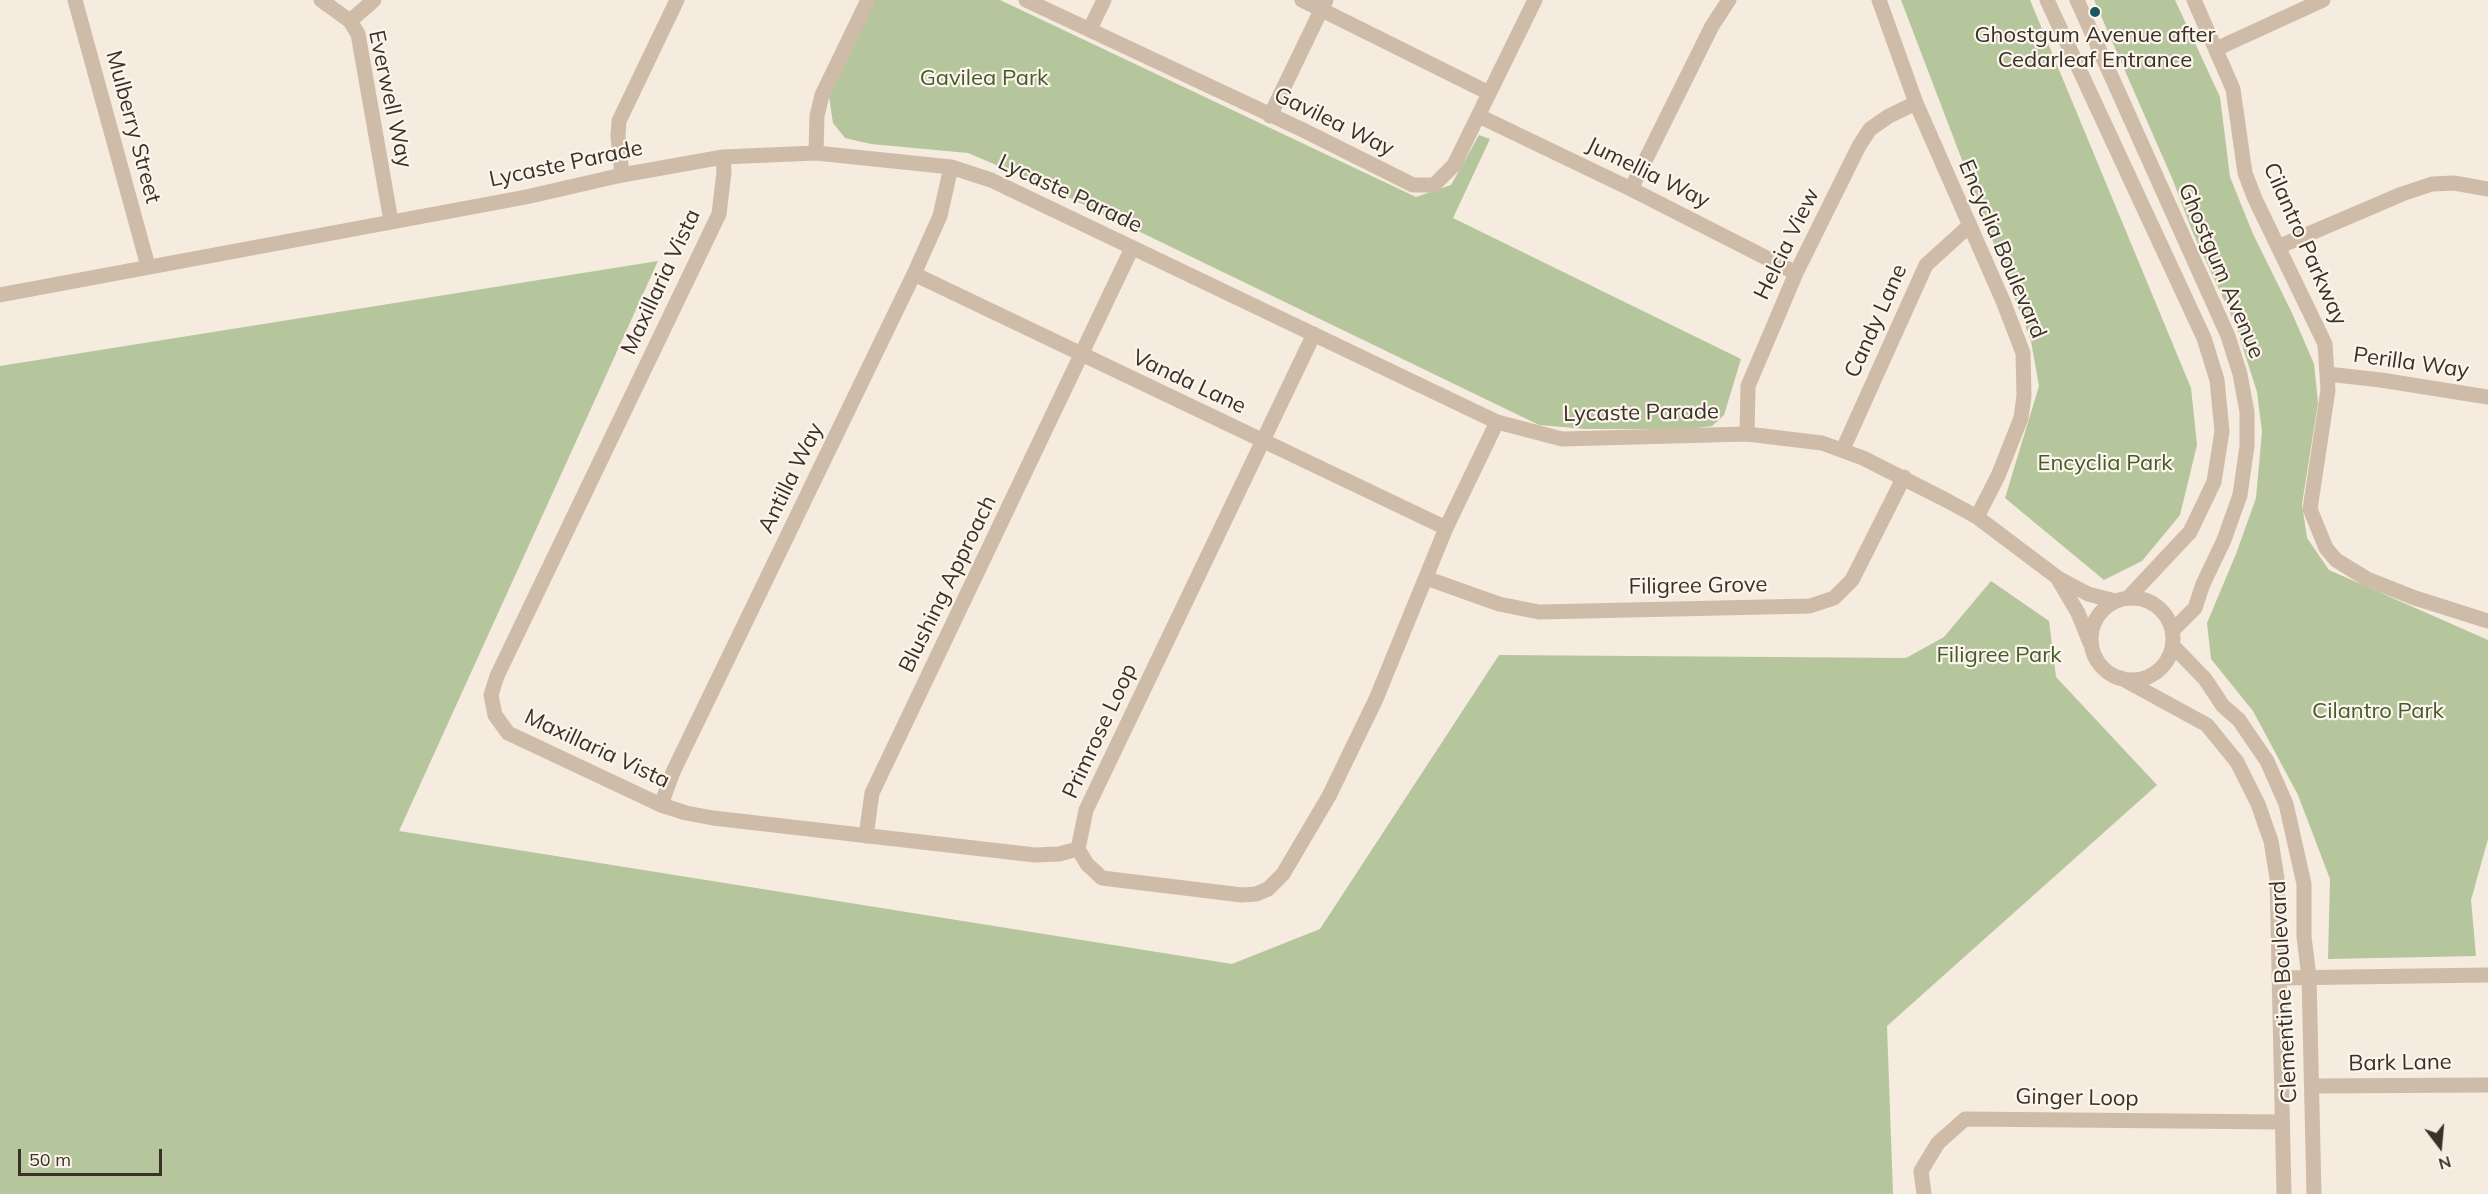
<!DOCTYPE html>
<html>
<head>
<meta charset="utf-8">
<style>
	body { margin:0 }
	#map { position:relative; width:2488px; height:1194px; overflow:hidden; background:#f5ebde; font-family:Mulish,sans-serif }
	canvas { display:block }
	.north { position:absolute; left:2410px; top:1116px; width:60px; height:60px; -webkit-text-stroke:4px #fbf5eb; paint-order:stroke; rotate:164deg; font-size:16px; font-weight:700; line-height:24px; text-align:center; color:#3a3029 }
	.north::after { content:''; display:block; margin:auto; width:21px; height:27px; background:#3a3029; clip-path:polygon(50% 0,100% 100%,50% 72%,0 100%) }
	.scale { position:absolute; left:18px; top:1149px; width:144px; height:27px; box-sizing:border-box; border:3px solid #3a3029; border-top:0; padding-left:8px; font-size:18px; line-height:21px; white-space:nowrap; color:#3a3029; -webkit-text-stroke:4px #fbf5eb; paint-order:stroke }
</style>
</head>
<body>
<div id="map">
<canvas width="2488" height="1194"></canvas>
<div class="north">N</div>
<div class="scale">50 m</div>
</div>
<script>
const g = document.querySelector('canvas').getContext('2d');
g.lineJoin = 'round';
function fill(path, color) {
  g.fillStyle = color;
  g.fill(path, 'evenodd');
}
function toPath(rows) {
  const path = new Path2D();
  for (const r of rows) {
    if (r.length === 3) {
      path.moveTo(r[0] + r[2], r[1]);
      path.arc(r[0], r[1], r[2], 0, 2 * Math.PI);
      continue;
    }
    path.moveTo(r[0], r[1]);
    for (let i = 2; i < r.length; i += 2) path.lineTo(r[i], r[i + 1]);
  }
  return path;
}
function stroke(path, color, width, dash) {
  g.strokeStyle = color;
  g.lineWidth = width;
  g.lineCap = dash ? 'butt' : 'round';
  g.setLineDash(dash || []);
  g.stroke(path);
}
function label(font, color, halo, rows, align = 'center') {
  g.font = font + ' Mulish,sans-serif';
  g.lineWidth = 4.5;
  g.setLineDash([]);
  g.textBaseline = 'middle';
  g.strokeStyle = halo;
  g.fillStyle = color;
  for (const [text, x, y, turn = 0] of rows) {
    g.save();
    g.translate(x, y);
    g.rotate((+turn || 0) * Math.PI / 180);
    g.textAlign = isNaN(turn) ? turn : align;
    if (halo) g.strokeText(text, 0, 0);
    g.fillText(text, 0, 0);
    g.restore();
  }
}
const green = toPath([
	[874,0,1000,0,1416,197,1451,185,1479,135,1490,139,1453,218,1741,359,1724,415,1712,426,1690,429,1586,429,1539,425,1041,184,968,153,871,144,845,138,833,123,829,97],
	[1901,0,2030,0,2191,388,2197,445,2180,515,2142,561,2104,580,2005,498,2039,386,2031,341],
	[2094,0,2175,0,2220,97,2230,177,2253,234,2292,313,2314,364,2318,403,2302,504,2307,538,2329,570,2488,640,2488,839,2471,900,2476,956,2328,959,2330,879,2298,795,2253,711,2211,659,2207,623,2236,554,2256,498,2262,432,2257,392,2236,326,2193,233,2172,178],
	[658,261,399,831,1232,964,1320,929,1499,655,1906,658,1944,637,1991,581,2049,621,2056,677,2157,785,1887,1026,1893,1194,0,1194,0,366]
]);
const minor = toPath([
	[75,0,148,266],
	[321,0,350,21,358,34,391,221],
	[1026,0,1303,130,1413,185,1434,185,1454,165,1535,0],
	[1302,0,1489,93],
	[1879,0,1916,103,2003,301,2023,353,2024,396,2021,418,1998,476,1977,517],
	[2047,0,2204,338,2217,380,2222,431,2214,482,2190,532,2128,598],
	[2077,0,2228,336,2240,374,2247,412,2247,446,2240,495,2224,540,2203,584,2195,608,2173,630],
	[2194,0,2233,89,2245,173,2255,199,2325,344,2328,390,2310,509,2326,548,2336,560,2367,579,2415,598,2488,621],
	[350,21,374,0],
	[1090,29,1104,0],
	[2216,49,2323,0],
	[1270,116,1326,0],
	[1479,116,1631,189,1796,273],
	[816,153,817,116,822,95,868,0],
	[723,157,724,172,719,214,497,676,491,695,495,715,508,733,661,805,686,813,713,818,1035,855,1059,854,1078,849],
	[622,175,618,136,619,121,677,0],
	[1631,189,1712,26,1729,0],
	[2278,247,2402,194,2432,184,2454,183,2488,189],
	[914,274,1446,528],
	[0,295,526,197,622,175,723,157,816,153,951,167,991,180,1497,422,1562,439,1747,434,1822,443,1863,458,1946,500,1977,517,2058,578,2088,594,2115,601],
	[1314,334,1086,810,1078,849,1087,864,1102,878,1242,895,1256,894,1268,889,1283,874,1329,796,1376,699,1446,528,1497,422],
	[2327,374,2381,380,2488,397],
	[1747,434,1748,386,1796,273,1859,146,1870,129,1889,116,1916,103],
	[1843,449,1926,265,1970,225],
	[1426,578,1499,604,1539,612,1810,606,1834,598,1852,580,1904,477],
	[2058,579,2078,613,2090,643],
	[2132,639,41],
	[2174,647,2205,679,2223,706,2239,720,2267,761,2286,804,2304,884,2304,937,2309,977,2314,1194],
	[2121,678,2207,725,2237,762,2258,804,2271,841,2277,878,2284,1194],
	[661,805,673,772,914,274,940,216,951,167],
	[866,836,872,793,1132,248],
	[2279,978,2488,975],
	[2312,1086,2488,1085],
	[1924,1194,1921,1171,1938,1143,1965,1119,2281,1122]
]);
const markers = [
	[2095,12,6,"#1b5760"]
];
const poiNames = [
	["Ghostgum Avenue after",2095,35],
	["Cedarleaf Entrance",2095,60]
];
const parkNames = [
	["Gavilea Park",984,78],
	["Encyclia Park",2105,463],
	["Filigree Park",1999,655],
	["Cilantro Park",2378,711]
];
const streetNames = [
	["Everwell Way",390,99,78],
	["Gavilea Way",1334,122,26],
	["Mulberry Street",133,127,75],
	["Lycaste Parade",566,164,-12],
	["Jumellia Way",1648,173,26],
	["Lycaste Parade",1070,194,25],
	["Helcia View",1787,244,-64],
	["Cilantro Parkway",2305,244,66],
	["Encyclia Boulevard",2002,249,67],
	["Ghostgum Avenue",2221,271,67],
	["Maxillaria Vista",661,282,-65],
	["Candy Lane",1876,321,-66],
	["Perilla Way",2411,363,8],
	["Vanda Lane",1189,382,25],
	["Lycaste Parade",1641,413,-1],
	["Antilla Way",791,478,-64],
	["Blushing Approach",948,584,-64],
	["Filigree Grove",1698,586,-1],
	["Primrose Loop",1100,731,-65],
	["Maxillaria Vista",597,749,25],
	["Clementine Boulevard",2284,992,-93],
	["Bark Lane",2400,1063,-1],
	["Ginger Loop",2077,1098,1]
];
fill(green, '#b5c59c');
stroke(minor, '#cebca8', 15);
for (const [x, y, r, color] of markers) {
  const dot = new Path2D();
  dot.arc(x, y, r, 0, 2 * Math.PI);
  g.fillStyle = color;
  g.fill(dot);
  stroke(dot, '#fbf5eb', 2);
}
label('22px', '#3a3029', '#fbf5eb', poiNames);
label('22px', '#465b2b', '#fbf5eb', parkNames);
label('22px', '#3a3029', '#fbf5eb', streetNames);
</script>
</body>
</html>
